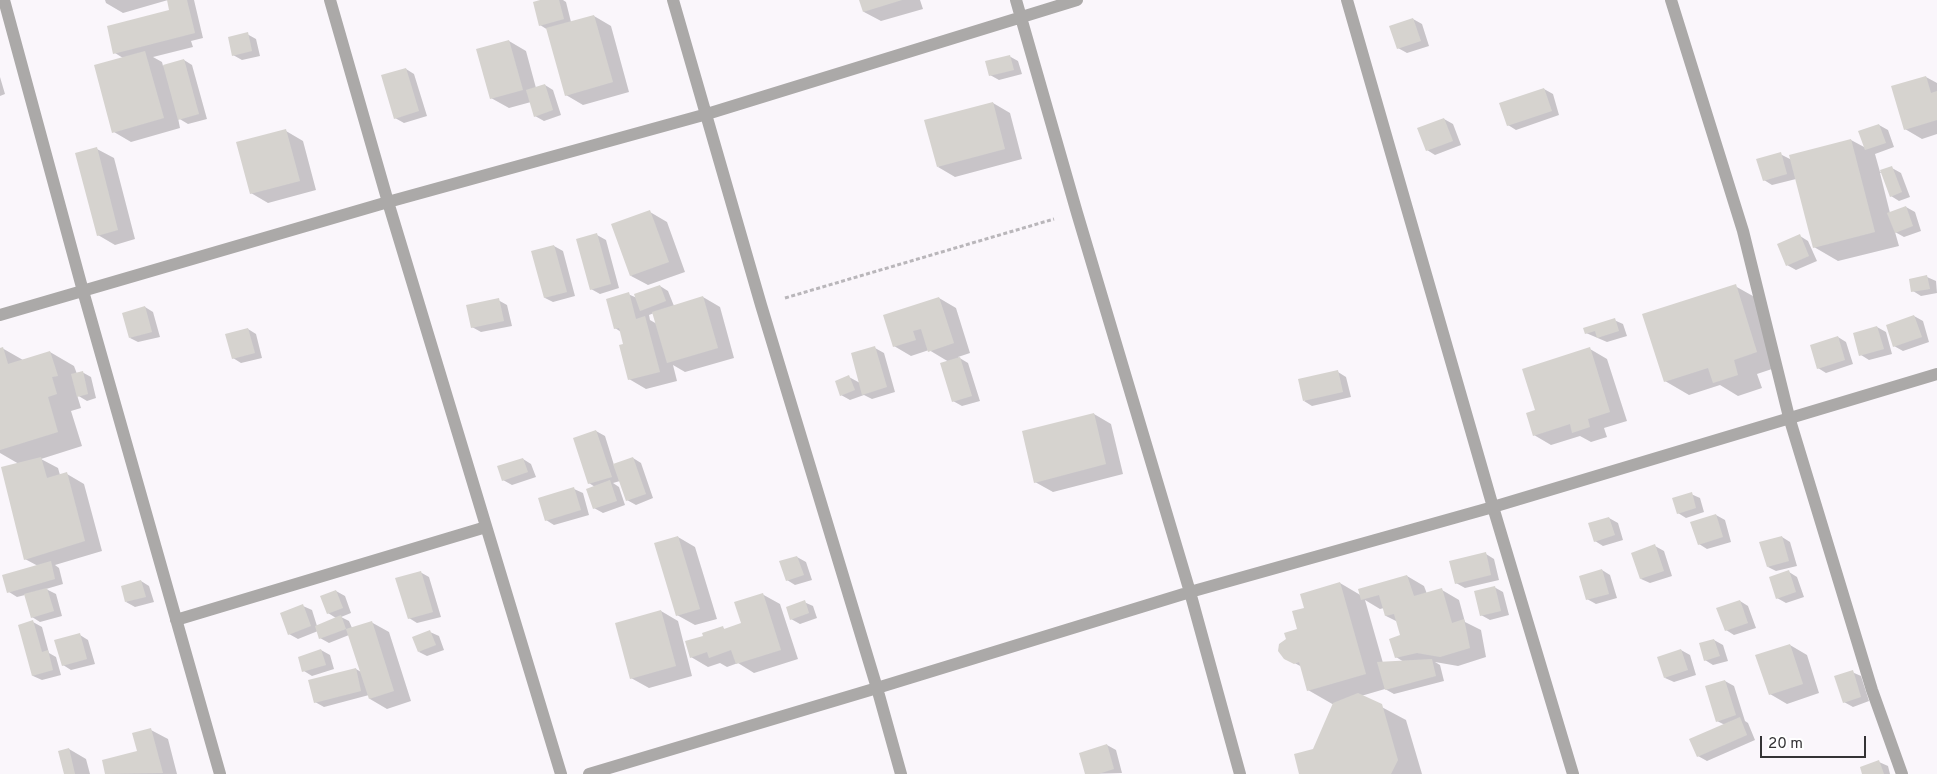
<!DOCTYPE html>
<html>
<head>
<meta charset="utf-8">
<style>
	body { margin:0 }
	#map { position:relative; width:1937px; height:774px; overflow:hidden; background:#faf6fb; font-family:Overpass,sans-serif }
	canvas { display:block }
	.scale { position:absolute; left:1760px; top:736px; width:106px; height:22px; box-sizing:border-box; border:2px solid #343335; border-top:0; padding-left:6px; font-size:15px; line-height:18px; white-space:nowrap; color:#343335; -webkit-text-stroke:4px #fff; paint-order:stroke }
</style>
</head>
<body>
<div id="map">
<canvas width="1937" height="774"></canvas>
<div class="scale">20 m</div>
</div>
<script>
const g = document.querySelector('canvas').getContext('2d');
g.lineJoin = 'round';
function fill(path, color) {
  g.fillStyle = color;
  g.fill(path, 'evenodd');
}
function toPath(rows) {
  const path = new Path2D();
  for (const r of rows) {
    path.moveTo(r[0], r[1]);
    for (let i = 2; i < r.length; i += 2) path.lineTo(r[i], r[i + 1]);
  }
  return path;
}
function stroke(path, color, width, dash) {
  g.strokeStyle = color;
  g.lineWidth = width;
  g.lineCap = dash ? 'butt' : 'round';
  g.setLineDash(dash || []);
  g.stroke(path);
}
const shadow = toPath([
	[105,0,194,0,203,38,191,41,193,47,153,57,162,62,163,66,184,60,192,65,207,119,188,124,178,118,180,128,131,142,114,132,123,58,115,53,171,11,168,0,123,13,106,3],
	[545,0,563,0,566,2,571,22,594,16,611,26,629,92,583,105,566,95,548,30,540,25],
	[861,0,920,0,923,9,881,21,864,12],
	[1413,19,1422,24,1429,46,1407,53,1398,48],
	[247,34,256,39,260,56,242,60,233,55],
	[509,41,526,51,536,88,545,85,553,90,561,115,544,121,535,116,531,102,509,108,491,98],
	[1009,56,1018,61,1022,74,999,80,990,75],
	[406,69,414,74,427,116,404,123,395,118],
	[0,77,5,94,0,96],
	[1926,77,1937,83,1937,134,1922,139,1905,129],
	[1544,89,1553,94,1559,115,1516,130,1508,125],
	[993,103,1010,113,1022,159,955,177,938,167],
	[1444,119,1453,124,1461,145,1435,155,1427,150],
	[1879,125,1888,130,1894,147,1875,154,1880,172,1892,168,1901,173,1910,197,1899,201,1891,196,1882,172,1880,173,1890,213,1906,207,1915,212,1921,231,1904,237,1895,232,1899,246,1838,261,1814,247,1796,179,1772,185,1764,180,1780,154,1792,160,1851,140,1866,148],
	[286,131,303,141,316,190,268,203,251,193],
	[97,149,114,158,135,239,115,245,98,235],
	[650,212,667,222,685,272,648,285,631,276],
	[597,235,606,240,619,288,600,294,591,289],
	[1800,236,1808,241,1817,261,1796,270,1787,265],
	[554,246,563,251,575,296,553,302,545,298],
	[1927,277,1936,281,1937,293,1921,296,1913,291],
	[660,286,668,291,674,306,703,297,720,307,734,358,685,372,673,365,677,381,646,389,629,379,625,345,621,332,615,328,628,294,637,298],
	[654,313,657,324,650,320,649,315],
	[1735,286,1760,300,1781,366,1757,374,1762,388,1738,396,1720,385,1689,395,1665,381],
	[939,298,956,308,970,353,958,357,968,363,980,401,962,406,953,401,949,362,929,350,911,356,894,346],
	[498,300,507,305,512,326,481,332,472,327],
	[145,307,153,312,160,337,138,342,130,338],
	[1914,316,1923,321,1929,342,1903,351,1894,346],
	[1614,320,1623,324,1627,336,1607,342,1586,333],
	[1877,327,1886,332,1892,354,1869,360,1861,355,1854,334],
	[248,329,256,334,262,358,241,363,233,358],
	[1838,337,1846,342,1853,364,1826,373,1818,368],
	[2,348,23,360,50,352,74,366,77,374,82,372,91,377,96,398,87,401,77,395,81,408,71,411,82,446,41,459,58,468,60,475,67,474,84,484,102,551,55,565,59,568,63,584,46,589,56,594,62,616,40,622,32,617,25,595,17,597,9,592,38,566,25,559,19,464,0,453,0,349],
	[875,348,884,353,895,392,872,399,864,395,850,400,841,395,849,377,860,383],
	[1590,349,1607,359,1627,421,1604,428,1607,437,1591,442,1580,436,1551,445,1534,435,1537,411],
	[1338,372,1346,377,1351,397,1312,406,1304,401],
	[1094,414,1111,424,1123,474,1053,492,1035,482],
	[596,431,605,436,614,465,633,458,641,463,653,498,636,505,627,500,620,481,613,483,619,487,625,505,603,513,594,508,595,487,589,483],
	[523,459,531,464,536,477,512,485,503,480],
	[574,489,583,493,589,515,554,525,546,520],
	[1691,494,1700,498,1704,512,1686,518,1678,513],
	[1716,515,1725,520,1731,542,1707,549,1699,544],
	[1609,518,1618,523,1623,540,1603,546,1595,541],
	[678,537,695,547,717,619,695,625,677,615],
	[1782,537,1790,542,1797,566,1776,571,1768,567],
	[1655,546,1664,551,1672,576,1650,583,1641,579],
	[1486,554,1494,559,1499,580,1465,588,1456,583],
	[797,557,806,562,812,580,795,585,787,580],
	[1602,570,1610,575,1617,598,1596,604,1587,599],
	[420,572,429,577,441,617,417,623,409,618],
	[1789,572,1797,577,1804,597,1786,603,1777,598],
	[1407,576,1424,586,1427,594,1442,590,1459,600,1465,622,1481,630,1486,657,1458,666,1435,662,1440,665,1444,681,1394,694,1385,689,1361,696,1406,720,1422,774,1301,774,1314,750,1334,705,1308,690,1302,667,1285,658,1299,630,1305,609,1340,583,1362,596],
	[1365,600,1380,609,1384,608,1386,616,1398,622,1401,636,1396,657,1404,662,1383,663],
	[141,581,149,586,154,602,135,607,126,602],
	[1494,587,1503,592,1509,615,1490,620,1481,615],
	[336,591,345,596,351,613,341,617,349,621,352,628,371,622,389,632,411,701,387,709,370,699,369,695,324,707,315,702,356,669,361,672,349,635,329,643,320,638,318,631,298,639,289,634,303,606,312,610,317,626,336,618,328,613],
	[762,594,780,604,798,659,754,673,738,663,727,667,720,663,708,667,691,657,705,637,723,628,726,630,742,624],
	[1740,601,1748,606,1756,628,1734,635,1726,630],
	[804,602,813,606,817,618,800,624,791,619],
	[661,611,678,621,692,676,649,688,631,678],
	[33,622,42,627,49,653,56,657,61,675,42,680,33,676],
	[430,632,439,636,444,650,427,656,419,652],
	[80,635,88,640,95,664,71,670,63,665],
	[1714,640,1723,645,1728,661,1713,665,1705,660],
	[1790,645,1807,655,1819,693,1787,704,1770,694],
	[321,650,330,655,334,669,312,676,304,671],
	[1681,650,1690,655,1696,675,1674,682,1665,678],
	[1852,672,1861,676,1869,701,1853,707,1844,702],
	[1725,681,1734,686,1745,721,1748,723,1755,740,1707,761,1698,756,1725,725,1717,721],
	[151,730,168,739,177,774,107,774,103,761,139,752],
	[1107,745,1116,750,1122,773,1087,774],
	[69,749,86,759,90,774,65,774],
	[1879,762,1888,766,1890,774,1863,774]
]);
const building = toPath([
	[167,0,187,0,195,33,113,54,107,26,169,10],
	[540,0,559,0,564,19,539,26,533,2],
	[859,0,902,0,863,12],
	[594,15,613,82,565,96,546,28],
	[1413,18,1421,41,1397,49,1389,26],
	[248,32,252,51,232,56,228,37],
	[509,40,523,90,490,99,476,49],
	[145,51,164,118,112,133,94,65],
	[1010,55,1014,70,989,76,985,61],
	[184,59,199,114,178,120,163,65],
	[406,68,419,111,394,119,381,75],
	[1926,76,1931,93,1937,91,1937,120,1904,130,1891,86],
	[545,84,553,110,534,117,526,90],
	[1544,88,1552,111,1507,126,1499,103],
	[993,102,1005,149,937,167,924,120],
	[1444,118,1453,141,1426,151,1417,128],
	[1879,124,1886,143,1865,150,1858,131],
	[286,129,300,181,250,194,236,142],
	[1851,139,1875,232,1813,248,1789,155],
	[97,147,118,230,97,236,75,153],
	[1781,152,1787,174,1763,181,1756,159],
	[1892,166,1902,192,1890,197,1880,170],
	[1906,206,1913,226,1895,233,1887,213],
	[650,210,669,262,630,276,611,224],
	[597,233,611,284,590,290,576,239],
	[1800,234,1809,256,1786,266,1777,244],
	[554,245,567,292,544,298,531,251],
	[1927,275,1930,289,1911,292,1909,279],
	[1736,284,1757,352,1734,360,1738,375,1713,383,1708,368,1664,382,1642,314],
	[660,285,666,301,640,311,634,294],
	[629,292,636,319,645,316,660,372,628,380,619,345,623,344,619,328,614,329,606,299],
	[703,296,718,348,667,363,652,312],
	[939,297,954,343,928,352,921,329,913,331,916,340,893,347,883,315],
	[499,298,504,321,471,328,466,305],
	[145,306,152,332,129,338,122,313],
	[1914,315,1922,337,1893,347,1886,325],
	[1615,318,1619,331,1597,338,1595,331,1585,334,1583,328],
	[1877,326,1884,349,1859,356,1853,333],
	[248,328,255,353,232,359,225,334],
	[1838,336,1845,360,1817,369,1810,345],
	[875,346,887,387,862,395,851,353],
	[3,347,8,364,50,351,58,376,52,377,57,394,48,397,58,432,0,450,0,348],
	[1590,347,1610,412,1588,419,1590,427,1572,433,1570,424,1533,436,1526,413,1535,410,1522,369],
	[960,357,972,396,952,402,940,363],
	[1338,370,1343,392,1303,401,1298,379],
	[83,371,88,394,77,397,71,374],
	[849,375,855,390,840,396,835,381],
	[1094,413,1106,464,1034,483,1022,431],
	[596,430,612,477,588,484,573,438],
	[41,457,47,478,67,472,85,541,24,560,1,467],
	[633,457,646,494,626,501,613,464],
	[523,458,528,472,502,481,497,466],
	[610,480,617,501,593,509,586,489],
	[574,487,581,510,545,521,538,498],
	[1692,492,1696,508,1677,514,1672,498],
	[1716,514,1723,537,1698,545,1690,522],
	[1609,517,1615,535,1594,542,1588,523],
	[678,536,700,609,676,616,654,543],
	[1782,536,1789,561,1767,567,1759,542],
	[1655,544,1664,571,1640,579,1631,553],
	[1486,552,1491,575,1455,584,1449,561],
	[797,556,804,575,786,581,779,561],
	[51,561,55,579,7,593,2,575],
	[1602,569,1609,594,1586,600,1579,576],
	[1789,570,1796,592,1776,599,1769,577],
	[421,571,433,612,408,619,395,578],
	[1407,575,1414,596,1442,588,1452,623,1464,619,1470,648,1440,657,1417,653,1395,658,1389,639,1400,635,1394,614,1385,616,1379,595,1361,600,1358,589],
	[141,580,146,597,125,602,121,586],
	[1340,582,1366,674,1307,691,1299,662,1294,664,1284,659,1278,651,1279,644,1286,639,1284,633,1297,629,1292,611,1304,608,1300,594],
	[1495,586,1501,611,1480,616,1474,591],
	[47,588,54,611,31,618,24,594],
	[336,590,343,608,327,614,320,596],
	[763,593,781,650,736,664,731,650,709,658,707,652,690,658,685,641,703,636,702,633,723,626,724,629,741,623,734,602],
	[805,600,809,613,790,620,786,607],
	[1740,600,1748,623,1725,631,1716,608],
	[303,604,311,626,288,635,280,613],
	[661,610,676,666,630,679,615,623],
	[341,615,346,629,319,639,315,626],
	[33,620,42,652,48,650,53,670,32,676,18,625],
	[372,621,394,691,369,699,346,629],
	[430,630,436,645,418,652,412,637],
	[80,633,87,659,62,666,54,640],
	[1714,639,1720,656,1704,661,1699,643],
	[1790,644,1803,684,1769,695,1755,655],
	[321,649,326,665,302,672,298,657],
	[1681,649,1688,670,1664,678,1657,657],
	[1432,659,1436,676,1385,690,1377,662],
	[356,668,361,691,314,703,308,680],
	[1853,670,1861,697,1843,703,1834,676],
	[1725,680,1736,715,1716,722,1705,686],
	[1358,693,1382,704,1398,760,1391,774,1299,774,1294,754,1313,749,1333,703],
	[1740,717,1747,735,1697,757,1689,739],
	[151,728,163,773,105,774,102,760,137,751,132,733],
	[1107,744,1114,769,1098,774,1085,774,1079,753],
	[69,748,75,774,64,774,58,751],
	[1879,760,1884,774,1862,774,1860,767]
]);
const path = toPath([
	[785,298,1054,219]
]);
const minor = toPath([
	[4,0,83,291,220,774],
	[330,0,388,202,561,774],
	[673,0,761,305,877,688,901,774],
	[1016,0,1077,213,1190,592,1240,774],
	[1347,0,1493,507,1573,774],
	[1671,0,1743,231,1789,417,1872,690,1902,774],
	[0,315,388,202,707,114,1077,0],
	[176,620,486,527],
	[589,774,877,688,1190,592,1493,507,1937,374]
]);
fill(shadow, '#0003');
fill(building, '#d6d3cf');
stroke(path, '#b9b6ba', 3, [4, 2.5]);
stroke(minor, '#aba9a8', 12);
</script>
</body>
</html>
